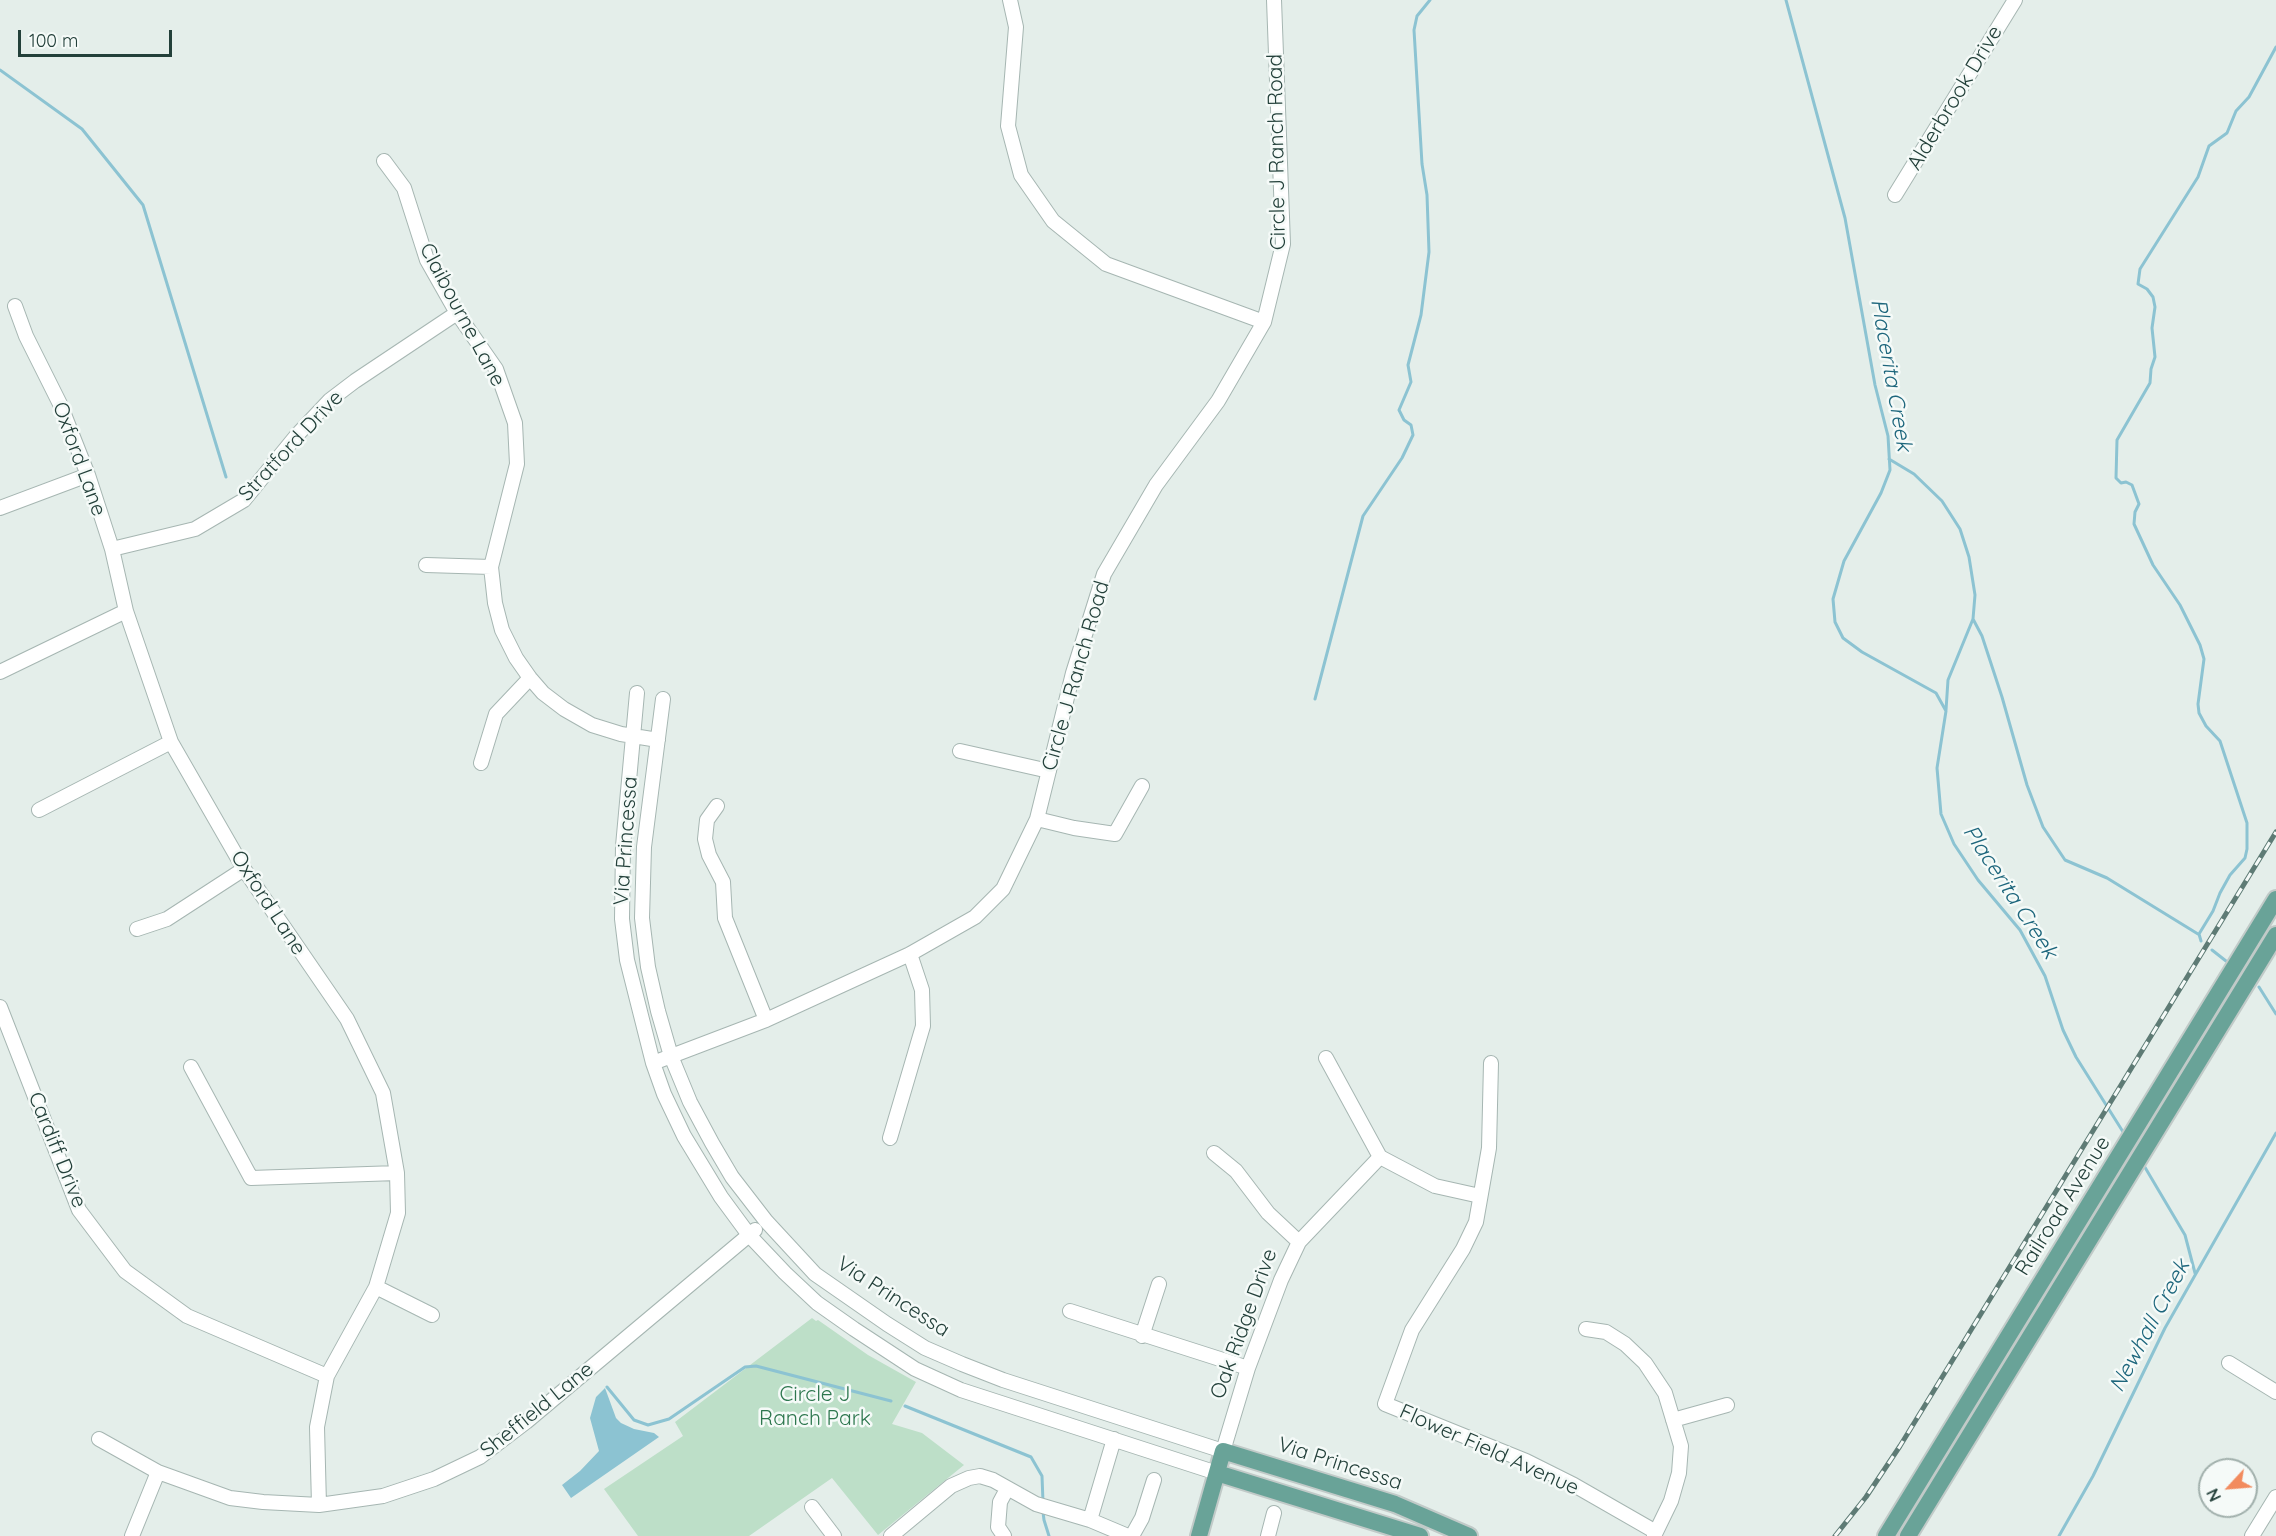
<!DOCTYPE html>
<html>
<head>
<meta charset="utf-8">
<style>
	body { margin:0 }
	#map { position:relative; width:2276px; height:1536px; overflow:hidden; background:#e4eeea; font-family:Quicksand,sans-serif }
	canvas { display:block }
	.north { position:absolute; left:2198px; top:1458px; width:60px; height:60px; box-sizing:border-box; background:#f5faf8; border:2px solid #a1b0ac; border-radius:50%; rotate:244deg; font-size:16px; font-weight:700; line-height:24px; text-align:center; color:#23403a }
	.north::after { content:''; display:block; margin:auto; width:21px; height:27px; background:#f28b5e; clip-path:polygon(50% 0,100% 100%,50% 72%,0 100%) }
	.scale { position:absolute; left:18px; top:30px; width:154px; height:27px; box-sizing:border-box; border:3px solid #23403a; border-top:0; padding-left:8px; font-size:18px; line-height:21px; white-space:nowrap; color:#23403a; -webkit-text-stroke:4px #f5faf8; paint-order:stroke }
</style>
</head>
<body>
<div id="map">
<canvas width="2276" height="1536"></canvas>
<div class="north">N</div>
<div class="scale">100 m</div>
</div>
<script>
const g = document.querySelector('canvas').getContext('2d');
g.lineJoin = 'round';
function fill(path, color) {
  g.fillStyle = color;
  g.fill(path, 'evenodd');
}
function toPath(rows) {
  const path = new Path2D();
  for (const r of rows) {
    path.moveTo(r[0], r[1]);
    for (let i = 2; i < r.length; i += 2) path.lineTo(r[i], r[i + 1]);
  }
  return path;
}
function stroke(path, color, width, dash) {
  g.strokeStyle = color;
  g.lineWidth = width;
  g.lineCap = dash ? 'butt' : 'round';
  g.setLineDash(dash || []);
  g.stroke(path);
}
function label(font, color, halo, rows, align = 'center') {
  g.font = font + ' Quicksand,sans-serif';
  g.lineWidth = 5;
  g.setLineDash([]);
  g.textBaseline = 'middle';
  g.strokeStyle = halo;
  g.fillStyle = color;
  for (const [text, x, y, turn = 0] of rows) {
    g.save();
    g.translate(x, y);
    g.rotate((+turn || 0) * Math.PI / 180);
    g.textAlign = isNaN(turn) ? turn : align;
    if (halo) g.strokeText(text, 0, 0);
    g.fillText(text, 0, 0);
    g.restore();
  }
}
const green = toPath([
	[812,1318,816,1321,818,1320,868,1355,916,1382,892,1424,922,1433,964,1465,878,1535,832,1478,749,1536,638,1536,604,1489,683,1436,675,1422]
]);
const water = toPath([
	[605,1388,616,1418,621,1423,634,1429,654,1433,659,1437,571,1498,562,1485,580,1471,599,1451,590,1418,596,1397]
]);
const stream = toPath([
	[1786,0,1845,218,1875,385,1888,436,1890,470,1881,493,1844,561,1833,599,1835,622,1843,638,1862,652,1936,693,1946,711,1937,768,1941,814,1954,844,1978,880,2020,930,2045,976,2063,1030,2076,1057,2125,1135],
	[0,70,82,129,143,205,226,477],
	[1889,459,1914,474,1942,501,1960,529,1969,557,1975,595,1973,619,1948,680,1946,710],
	[1973,619,1982,636,2002,697,2027,785,2043,827,2065,860,2107,878,2198,934],
	[1315,699,1363,516,1402,458,1413,435,1411,425,1404,420,1399,410,1411,382,1408,365,1421,315,1429,252,1427,195,1422,164,1414,30,1417,16,1430,0],
	[2201,941,2199,934,2213,911,2220,893,2230,875,2245,858,2247,849,2247,823,2220,741,2206,726,2199,713,2198,704,2204,659,2200,645,2180,605,2153,565,2134,524,2135,512,2139,504,2132,485,2126,482,2121,483,2116,478,2117,440,2150,383,2151,369,2155,357,2152,328,2155,307,2153,297,2147,289,2138,284,2140,269,2198,177,2209,146,2227,133,2236,111,2249,97,2276,47],
	[2212,950,2226,961],
	[2259,987,2276,1014],
	[2143,1164,2185,1235,2195,1273],
	[607,1387,634,1420,648,1425,669,1419,745,1367,756,1366,891,1401],
	[905,1406,1031,1457,1042,1476,1043,1502],
	[1043,1512,1044,1520,1049,1536],
	[2059,1536,2093,1476,2165,1328,2276,1133]
]);
const minor = toPath([
	[1010,0,1016,27,1008,126,1021,175,1053,221,1106,264,1264,322],
	[384,161,404,188,427,260,457,313,496,369,515,423,517,464,491,567,495,603,502,630,516,658,530,678,543,693,564,709,592,725,621,734,658,740],
	[1895,195,2015,0],
	[15,306,26,336,60,404,88,475,112,549,126,611,171,742,244,869,347,1019,383,1093,397,1173,398,1213,376,1287,327,1376,317,1427,319,1505],
	[0,508,88,475],
	[112,549,195,529,244,500,297,435,330,400,355,381,457,313],
	[426,565,491,567],
	[0,672,126,611],
	[637,693,623,846,622,919,627,960,653,1063,664,1094,684,1136,721,1197,749,1235,785,1273,817,1303,854,1329,915,1369,961,1390,1217,1473],
	[663,699,644,847,642,918,648,967,658,1011,671,1056,690,1102,712,1143,732,1177,766,1221,815,1274,887,1324,925,1348,962,1364,1003,1380,1223,1451,1248,1368,1281,1280,1299,1242,1380,1157],
	[960,751,1049,771],
	[481,763,496,714,530,678],
	[717,806,707,820,705,839,709,855,723,882,725,918,766,1020],
	[39,810,171,742],
	[1037,819,1074,828,1115,834,1142,786],
	[137,929,167,919,244,869],
	[0,1007,79,1210,125,1271,187,1316,327,1376],
	[1326,1058,1380,1157,1435,1186,1480,1196],
	[653,1063,766,1020,910,954,975,917,1003,889,1037,819,1073,673,1104,574,1156,485,1218,401,1264,322,1283,244,1274,0],
	[1491,1063,1489,1148,1476,1222,1463,1249,1412,1330,1385,1404,1526,1461,1574,1485,1656,1532],
	[191,1067,251,1178,397,1173],
	[890,1138,923,1026,922,990,910,954],
	[1214,1153,1236,1171,1268,1213,1299,1242],
	[376,1287,432,1315],
	[1070,1311,1248,1368],
	[1586,1329,1606,1332,1625,1344,1645,1363,1665,1393,1681,1446,1679,1473,1671,1501,1654,1536],
	[1142,1336,1159,1284],
	[2229,1363,2276,1392],
	[1673,1420,1727,1405],
	[99,1439,158,1472,230,1498,263,1502,319,1505,383,1496,434,1479,480,1457,526,1422,755,1230],
	[812,1507,834,1536],
	[1090,1520,1114,1439],
	[132,1536,158,1472],
	[891,1536,951,1486,969,1478,980,1476,993,1480,1036,1504,1090,1520,1128,1536],
	[1004,1536,998,1527,1000,1502,1007,1489],
	[1132,1536,1142,1518,1154,1480],
	[1268,1536,1274,1513],
	[2252,1536,2276,1497]
]);
const major = toPath([
	[1217,1473,1420,1536],
	[1199,1536,1223,1451,1395,1504,1469,1536],
	[1886,1536,2276,899],
	[1908,1536,2276,935]
]);
const rail = toPath([
	[1835,1536,1866,1497,1900,1446,2276,832]
]);
const streetNames = [
	["Alderbrook Drive",1955,98,-59],
	["Circle J Ranch Road",1277,152,-91],
	["Claibourne Lane",462,315,62],
	["Stratford Drive",291,446,-47],
	["Oxford Lane",79,459,70],
	["Circle J Ranch Road",1076,676,-74],
	["Via Princessa",626,841,-86],
	["Oxford Lane",268,903,57],
	["Cardiff Drive",57,1150,68],
	["Railroad Avenue",2063,1206,-58],
	["Via Princessa",893,1297,33],
	["Oak Ridge Drive",1244,1324,-70],
	["Sheffield Lane",537,1410,-39],
	["Flower Field Avenue",1489,1450,24],
	["Via Princessa",1340,1464,18]
];
const parkNames = [
	["Circle J",815,1395],
	["Ranch Park",815,1419]
];
const waterNames = [
	["Placerita Creek",1891,375,80],
	["Placerita Creek",2010,892,57],
	["Newhall Creek",2150,1326,-62]
];
fill(green, '#bddfc8');
fill(water, '#8cc3d2');
stroke(stream, '#8cc3d2', 3);
stroke(minor, '#a6b6b2', 16);
stroke(major, '#c1cac8', 20);
stroke(minor, '#fff', 14);
stroke(major, '#69a398', 16);
stroke(rail, '#5e7b75', 5);
stroke(rail, '#f5faf8', 3, [9]);
label('21px', '#23403a', '#f5faf8', streetNames);
label('21px', '#2d774e', '#f5faf8', parkNames);
label('italic 22px', '#1d667c', '#f5faf8', waterNames);
</script>
</body>
</html>
